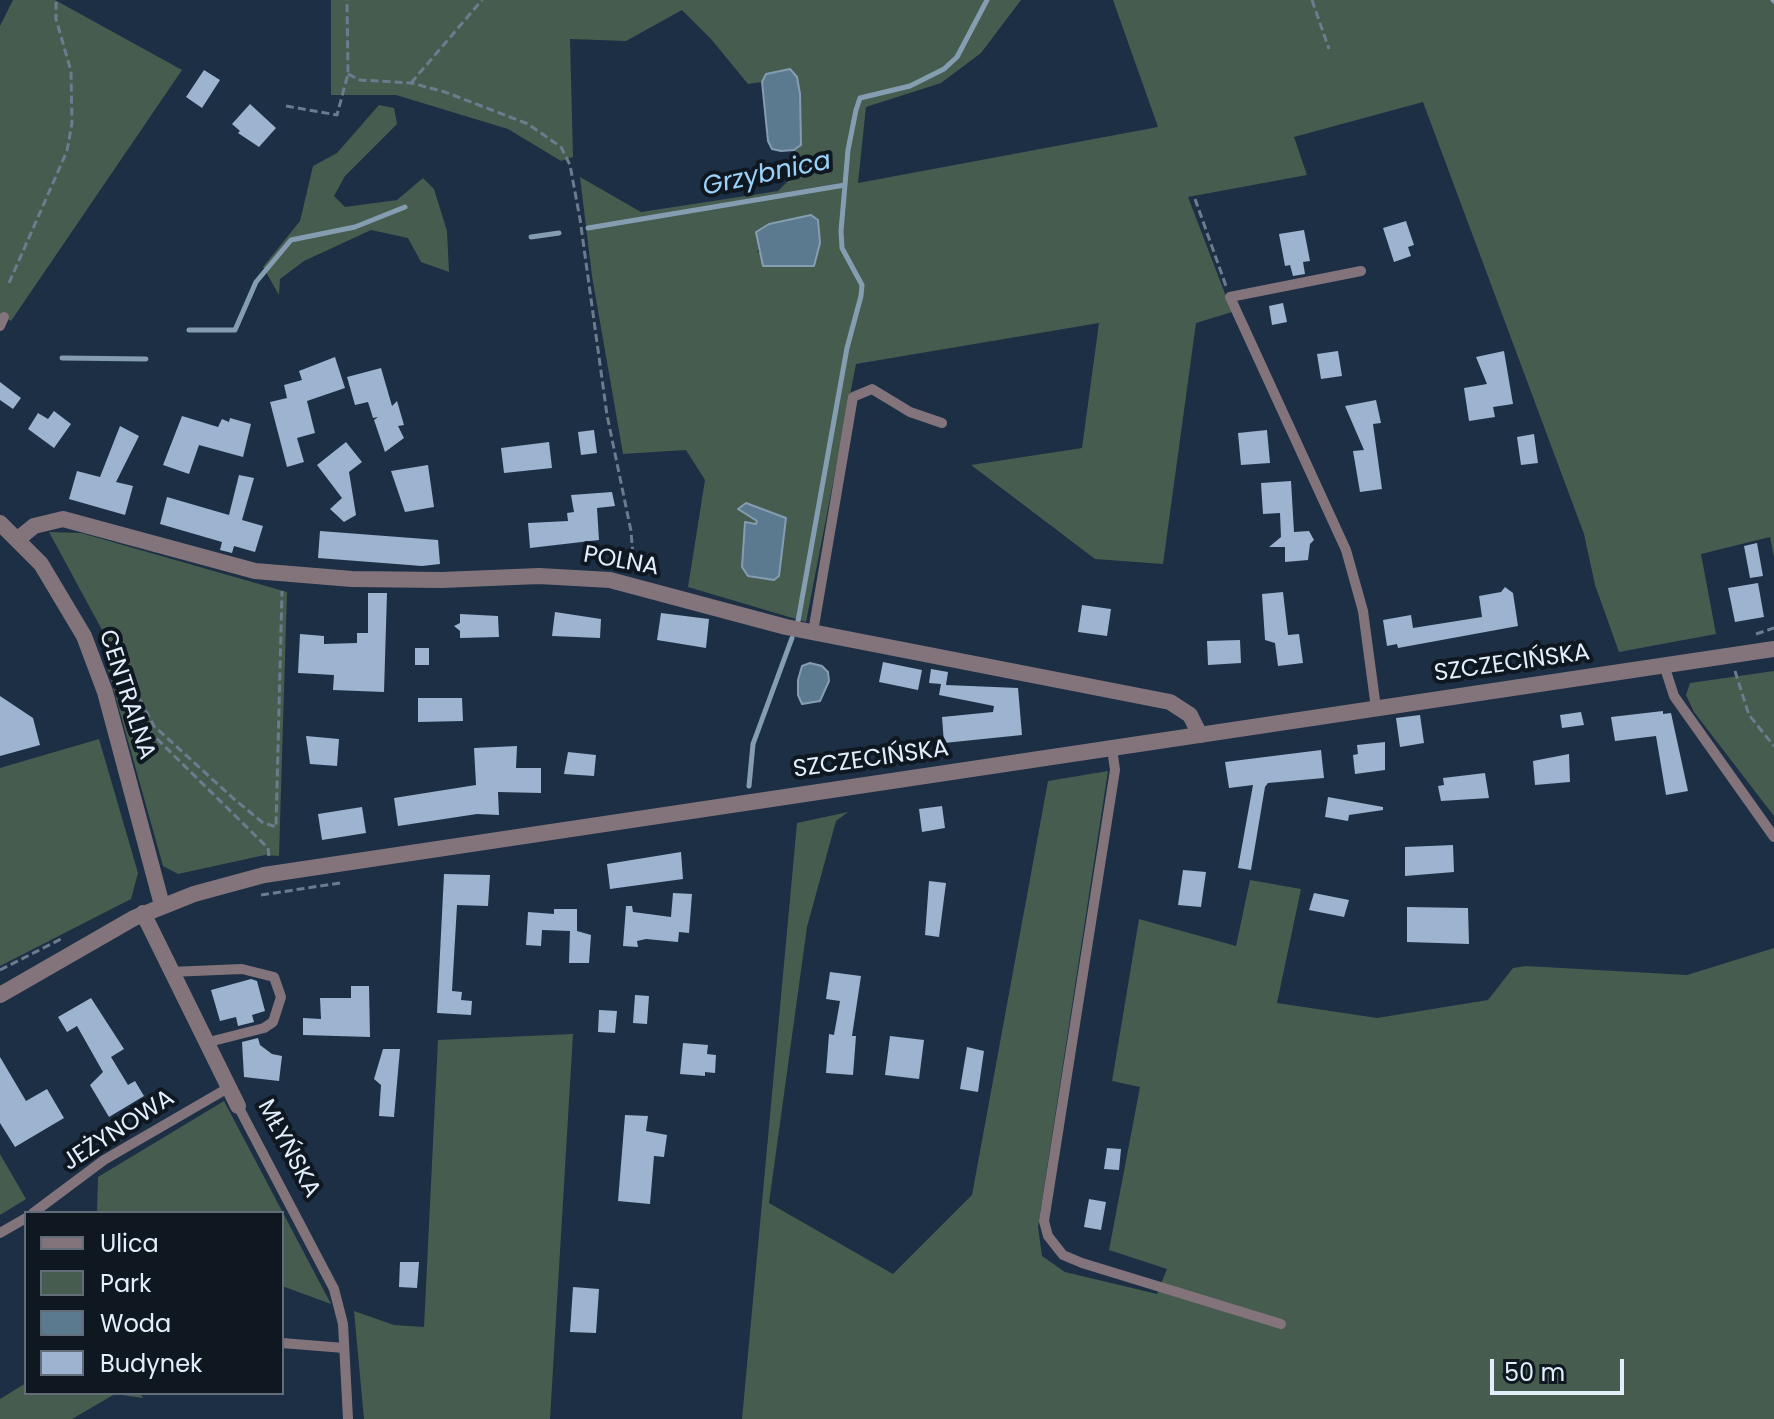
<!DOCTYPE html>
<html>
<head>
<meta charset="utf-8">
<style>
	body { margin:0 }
	#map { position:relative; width:1774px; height:1419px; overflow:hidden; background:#1c2f45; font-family:Poppins,sans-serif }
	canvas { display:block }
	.legend { position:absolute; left:24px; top:1211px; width:260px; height:184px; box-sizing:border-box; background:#0f1721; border:2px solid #636d79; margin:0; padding:10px 14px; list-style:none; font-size:24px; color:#e2eefc }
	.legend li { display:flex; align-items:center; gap:16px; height:40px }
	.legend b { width:40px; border:2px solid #636d79 }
	.scale { position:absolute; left:1490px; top:1359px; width:134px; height:36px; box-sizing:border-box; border:4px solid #e2eefc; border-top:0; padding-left:10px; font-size:24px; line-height:28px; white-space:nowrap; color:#e2eefc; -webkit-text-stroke:6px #0f1721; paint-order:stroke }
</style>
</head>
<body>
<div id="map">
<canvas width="1774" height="1419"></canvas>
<ul class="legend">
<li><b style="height:10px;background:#83747c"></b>Ulica</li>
<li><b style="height:22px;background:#465c4e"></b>Park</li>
<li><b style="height:22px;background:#5b7a90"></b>Woda</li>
<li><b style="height:22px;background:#9cb4d0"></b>Budynek</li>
</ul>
<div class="scale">50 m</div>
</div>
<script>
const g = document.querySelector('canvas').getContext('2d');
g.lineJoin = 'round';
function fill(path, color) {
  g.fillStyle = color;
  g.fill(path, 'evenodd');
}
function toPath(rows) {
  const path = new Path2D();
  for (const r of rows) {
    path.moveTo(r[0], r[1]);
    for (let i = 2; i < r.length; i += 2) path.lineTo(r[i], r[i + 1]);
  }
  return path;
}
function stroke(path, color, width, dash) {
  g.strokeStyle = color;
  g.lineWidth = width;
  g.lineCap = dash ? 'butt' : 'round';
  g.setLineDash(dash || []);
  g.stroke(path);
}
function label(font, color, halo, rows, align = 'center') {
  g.font = font + ' Poppins,sans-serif';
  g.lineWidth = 8;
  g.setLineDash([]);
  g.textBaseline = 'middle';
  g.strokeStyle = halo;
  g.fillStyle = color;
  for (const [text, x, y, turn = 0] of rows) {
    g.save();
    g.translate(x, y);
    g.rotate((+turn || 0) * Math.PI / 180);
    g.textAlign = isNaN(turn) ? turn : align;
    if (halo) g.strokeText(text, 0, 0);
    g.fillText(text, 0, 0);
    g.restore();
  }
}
const green = toPath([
	[13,0,55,0,182,70,11,321,0,314,0,26],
	[331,0,1021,0,981,53,941,83,866,107,858,183,1158,127,1113,0,1774,0,1774,557,1770,537,1701,554,1716,634,1619,652,1595,585,1584,534,1423,102,1294,137,1307,175,1188,197,1232,312,1196,323,1163,564,1095,559,971,465,1082,448,1099,323,856,364,806,622,688,587,705,480,686,450,623,454,592,276,580,177,641,212,778,191,806,163,794,150,801,145,766,74,762,82,748,84,711,39,682,10,626,41,570,39,573,157,561,161,508,129,396,95,331,95],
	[811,215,757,253,769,223],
	[379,105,394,108,397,124,345,176,334,196,345,207,397,200,423,178,434,189,447,231,449,272,421,262,408,238,371,230,304,261,280,279,279,295,263,267,300,221,313,166,337,153],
	[49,532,81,533,287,592,279,856,265,855,178,874,163,866,107,666,112,658,108,641],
	[1774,671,1774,816,1694,712,1686,695,1690,683],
	[99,739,138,873,131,899,0,966,0,768],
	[1108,771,1038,1227,1042,1256,1065,1272,1157,1294,1167,1269,1109,1250,1140,1087,1112,1081,1139,919,1236,946,1250,880,1301,889,1277,1003,1377,1018,1488,1000,1513,968,1526,966,1687,975,1774,948,1774,1419,742,1419,797,823,848,812,836,821,807,927,769,1203,893,1274,972,1195,1048,781],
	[573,1034,550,1419,364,1419,354,1311,394,1325,424,1327,438,1040],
	[224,1101,331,1304,282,1286,282,1213,97,1213,98,1177],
	[0,1154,26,1199,0,1215],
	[26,1383,26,1393,140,1393,143,1398,115,1394,72,1419,0,1419,0,1399]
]);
const water = toPath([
	[790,69,797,77,800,94,801,145,794,150,781,151,772,149,768,141,762,82,766,74,790,69],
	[811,215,818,220,820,243,814,266,763,266,756,232,769,224,811,215],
	[746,503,786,518,779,576,774,580,748,576,742,567,745,522,756,524,757,521,738,509,746,503],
	[810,663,822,666,828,672,829,681,820,701,802,704,798,695,798,680,802,666,810,663]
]);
const stream = toPath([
	[1773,0,1774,1],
	[588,228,845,185],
	[531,237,559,233],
	[189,330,235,330,256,282,291,240,355,227,405,207],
	[62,358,146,359],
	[798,621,847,348,861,296,862,285,842,248,841,231,848,150,856,110,860,98,910,86,944,69,957,57,987,0],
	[749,786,753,744,792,638]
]);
const building = toPath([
	[204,70,220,80,202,108,186,97],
	[250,104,276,128,259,147,238,133,240,131,232,124],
	[1406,221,1414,245,1408,247,1411,256,1394,262,1383,228],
	[1304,230,1310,261,1303,262,1305,274,1293,276,1290,265,1285,266,1279,234],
	[1283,303,1287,322,1272,325,1269,306],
	[1338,351,1342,376,1321,379,1317,354],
	[1504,351,1513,404,1493,407,1495,417,1469,421,1464,388,1487,384,1476,357],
	[335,357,345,388,307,401,315,433,297,438,304,462,287,467,270,402,287,398,284,385,302,380,299,371],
	[381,368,392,406,397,401,404,425,398,426,404,438,385,452,374,420,378,417,373,418,368,402,355,405,347,377],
	[0,382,21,398,13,409,0,400],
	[1376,400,1381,423,1373,424,1382,489,1360,492,1353,451,1364,450,1345,406],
	[54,411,71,424,54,448,28,429,38,413,48,419],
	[182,416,218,427,222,419,229,422,230,418,251,424,243,457,199,445,189,474,163,465],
	[120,426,139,436,116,482,133,486,125,515,69,499,77,471,100,477],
	[594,430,597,453,581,455,578,432],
	[1267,430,1270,463,1241,465,1238,433],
	[1534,434,1538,463,1521,465,1517,437],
	[346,442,362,462,349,472,356,515,344,522,330,509,342,498,317,465],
	[549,442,552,468,504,473,501,448],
	[428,465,434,507,405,512,391,471],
	[239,475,254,478,242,520,263,526,255,552,234,546,232,553,220,550,222,542,160,524,167,497,229,515],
	[1291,481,1294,532,1309,531,1314,540,1310,544,1308,560,1285,562,1285,547,1269,547,1281,537,1280,513,1263,514,1261,483],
	[612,492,615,506,597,508,599,540,530,548,528,523,568,521,567,513,574,512,571,495],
	[320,531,438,540,440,564,422,566,318,558],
	[1757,543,1763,576,1750,578,1744,546],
	[1758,583,1764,617,1735,622,1728,588],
	[1505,587,1513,593,1518,626,1398,648,1397,644,1387,646,1383,620,1411,615,1413,628,1482,617,1479,596,1501,592],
	[1283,592,1288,635,1299,634,1303,663,1278,666,1275,643,1265,640,1262,594],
	[368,593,387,593,384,692,333,690,334,675,298,673,300,634,324,636,324,644,357,643,357,633,368,633],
	[1082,605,1111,609,1107,636,1078,632],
	[555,612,601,619,600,638,552,636],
	[661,613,709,619,706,648,657,640],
	[460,614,498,616,499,637,460,638,460,631,454,626,460,623],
	[1240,640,1241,663,1208,665,1207,641],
	[415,648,429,648,429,665,415,665],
	[883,662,922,670,918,690,879,682],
	[931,669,948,672,946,685,1018,688,1022,735,944,743,942,717,993,712,994,706,939,695,941,684,929,683],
	[0,696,33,718,40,745,0,756],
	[418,698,462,698,463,721,418,722],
	[1663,711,1663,714,1671,713,1688,791,1666,795,1656,736,1615,741,1611,717],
	[1581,712,1584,725,1562,728,1560,715],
	[1420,715,1424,743,1400,747,1396,718],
	[306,736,339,739,337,766,310,764],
	[1385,742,1385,770,1355,774,1353,755,1358,754,1357,745],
	[517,746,516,768,541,768,541,793,498,792,499,815,477,814,398,826,394,798,476,785,474,748],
	[1321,750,1324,778,1268,783,1265,787,1251,870,1238,868,1253,785,1229,788,1225,762],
	[568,752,596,755,594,776,564,774],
	[1569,754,1570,782,1535,785,1533,761],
	[1485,773,1489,798,1441,801,1438,786,1444,785,1443,778],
	[1328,797,1383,807,1383,810,1349,815,1348,821,1325,817],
	[942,806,945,828,922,832,919,809],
	[362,807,366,833,322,840,318,814],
	[1453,845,1454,872,1405,876,1405,847],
	[681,852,683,879,610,889,607,864],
	[1183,870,1206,872,1201,907,1178,905],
	[444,874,490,875,488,906,457,905,452,991,462,992,461,1000,472,1001,471,1015,437,1013],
	[929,881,946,883,939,937,925,935],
	[673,893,692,894,689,933,679,932,678,942,646,939,637,941,638,947,623,946,626,906,632,906,633,912,671,917],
	[1314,893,1349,900,1344,917,1309,910],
	[1407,907,1468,908,1469,944,1407,942],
	[554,909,577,909,577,931,591,935,589,963,569,963,570,931,542,930,541,946,526,945,528,912,554,914],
	[830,972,861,976,852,1036,856,1036,853,1075,826,1073,829,1034,834,1035,840,1001,826,999],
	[251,979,257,981,265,1011,252,1015,254,1022,238,1026,236,1017,220,1021,211,990],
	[351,986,369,986,370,1037,303,1035,303,1018,321,1019,320,998,351,998],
	[635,995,649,996,647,1024,633,1023],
	[91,998,124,1049,111,1057,128,1085,135,1081,144,1096,109,1117,90,1085,103,1072,77,1026,67,1032,58,1017],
	[599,1010,617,1011,615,1033,598,1032],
	[890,1036,924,1040,919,1079,885,1075],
	[258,1038,260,1045,272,1054,282,1056,279,1081,244,1077,242,1042],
	[683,1043,708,1045,707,1054,716,1055,715,1073,705,1072,705,1076,680,1074],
	[967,1047,984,1051,978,1092,960,1089],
	[383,1049,400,1049,394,1117,379,1116,381,1085,374,1079],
	[0,1057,26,1101,47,1089,64,1118,15,1147,0,1123],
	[625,1115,648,1116,646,1131,667,1135,664,1157,654,1156,650,1204,618,1201],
	[1107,1148,1121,1149,1119,1170,1104,1169],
	[1089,1199,1106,1202,1101,1230,1084,1227],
	[400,1262,419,1262,417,1288,399,1287],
	[573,1287,599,1289,596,1333,570,1332]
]);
const path = toPath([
	[1312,0,1329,49],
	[348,74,360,80,411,83,445,92,528,124,561,147,570,165,580,219,607,415,631,531,634,569],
	[411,83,482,0],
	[286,106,337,115,348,74,347,0],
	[1195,199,1226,286],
	[9,283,67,151,72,123,71,71,56,19,56,0],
	[1756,634,1774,628],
	[108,651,115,653,154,726,234,799,262,822,276,827,282,591],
	[1735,671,1749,715,1774,746],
	[126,702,145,727,268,848,269,857],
	[261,895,340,883],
	[0,970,61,939]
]);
const service = toPath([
	[1361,271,1230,297,1346,550,1363,611,1376,708],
	[0,326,4,317],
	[813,632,853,397,872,389,910,412,942,423],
	[1664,665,1674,696,1774,837],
	[1112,748,1115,770,1044,1221,1048,1236,1063,1255,1082,1263,1281,1324],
	[170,972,242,969,274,977,281,997,273,1022,264,1028,205,1043],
	[238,1106,334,1289,343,1324,348,1419],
	[33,1213,104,1160,228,1088],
	[0,1233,26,1218],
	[282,1343,344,1348]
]);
const minor = toPath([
	[0,523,41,564,84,636,105,692,162,905],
	[18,539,34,526,63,519,255,571,352,579,442,580,539,576,610,580,786,627,1170,702,1190,715,1200,735],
	[143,913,238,1106]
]);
const tertiary = toPath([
	[0,995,134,918,194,894,264,875,1774,649]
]);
const streetNames = [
	["POLNA",621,562,10],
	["SZCZECIŃSKA",1512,664,-8],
	["CENTRALNA",126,695,72],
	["SZCZECIŃSKA",871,760,-8],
	["JEŻYNOWA",119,1131,-33],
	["MŁYŃSKA",288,1149,62]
];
const waterNames = [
	["Grzybnica",767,175,-12]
];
fill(green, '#465c4e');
fill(water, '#5b7a90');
stroke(water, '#849db0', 2);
stroke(stream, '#849db0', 5);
fill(building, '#9cb4d0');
stroke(path, '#6c7c8f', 3, [8, 4]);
stroke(service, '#83747c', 10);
stroke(minor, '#83747c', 16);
stroke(tertiary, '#83747c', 16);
label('24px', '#e2eefc', '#0f1721', streetNames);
label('italic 26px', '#9ad2f8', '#0f1721', waterNames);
</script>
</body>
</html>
